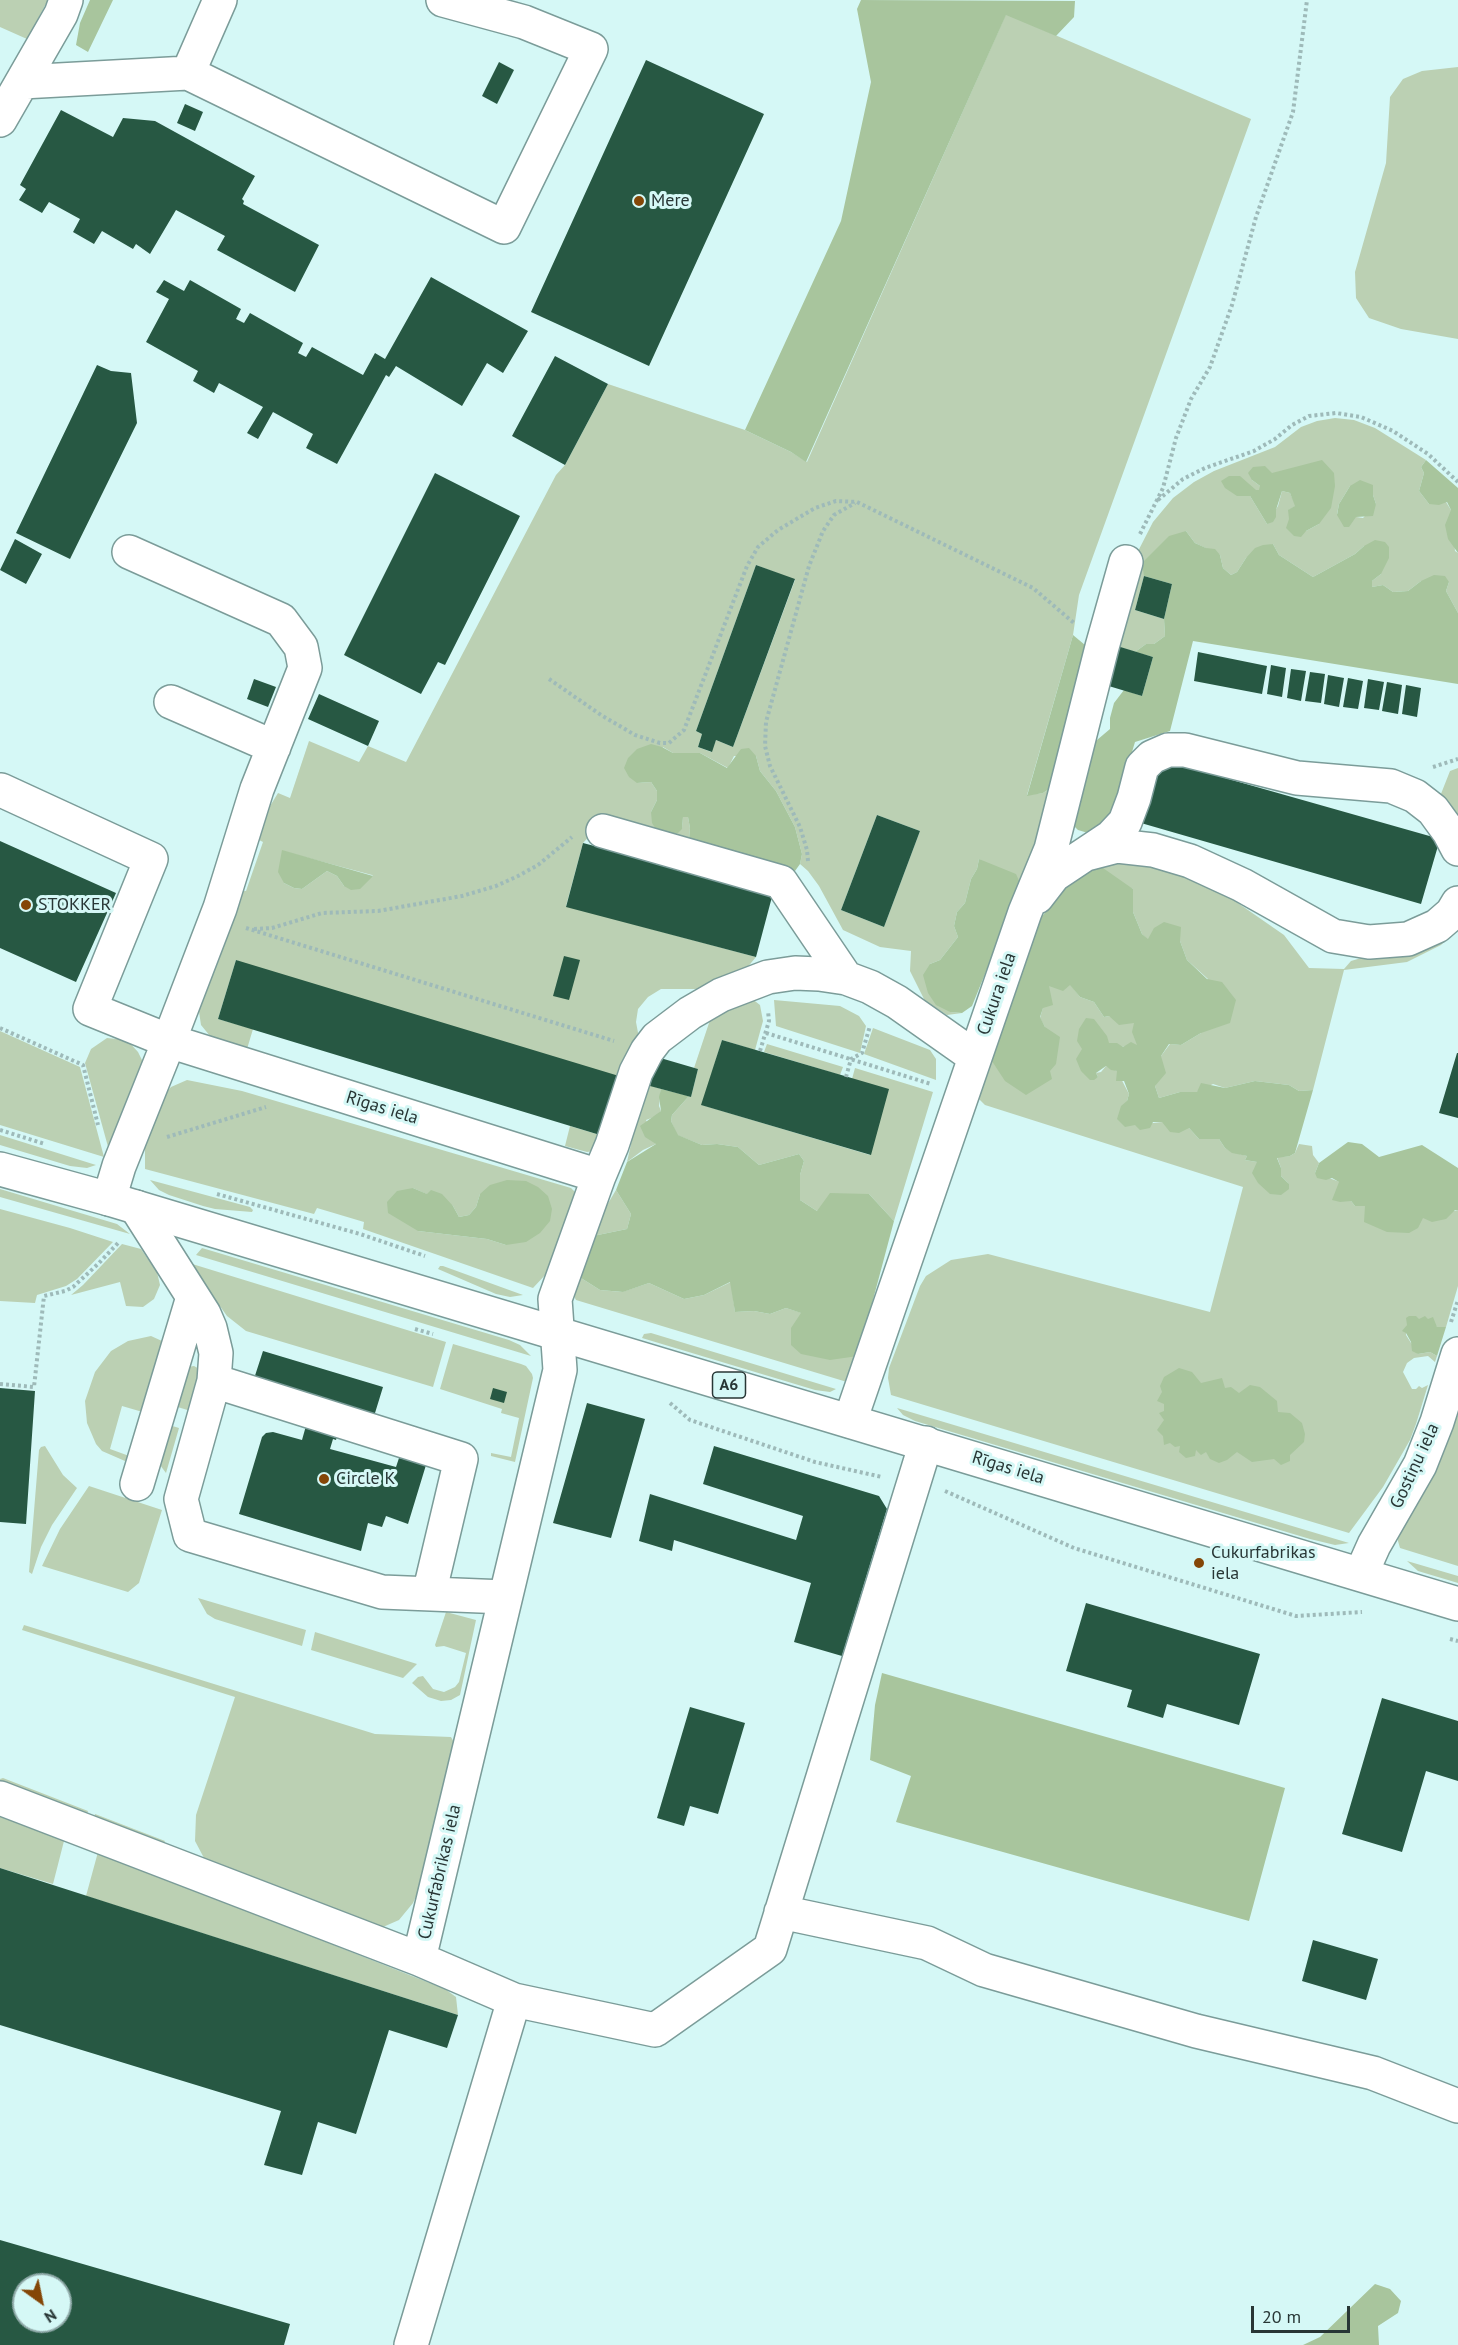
<!DOCTYPE html>
<html>
<head>
<meta charset="utf-8">
<style>
	body { margin:0 }
	#map { position:relative; width:1458px; height:2345px; overflow:hidden; background:#d5f8f6; font-family:"PT Sans",sans-serif }
	canvas { display:block }
	.north { position:absolute; left:12px; top:2273px; width:60px; height:60px; box-sizing:border-box; background:#d5f8f6; border:2px solid #90aaa9; border-radius:50%; rotate:147deg; font-size:16px; font-weight:700; line-height:24px; text-align:center; color:#283635 }
	.north::after { content:''; display:block; margin:auto; width:21px; height:27px; background:#844607; clip-path:polygon(50% 0,100% 100%,50% 72%,0 100%) }
	.scale { position:absolute; left:1251px; top:2306px; width:99px; height:27px; box-sizing:border-box; border:3px solid #283635; border-top:0; padding-left:8px; font-size:18px; line-height:21px; white-space:nowrap; color:#283635; -webkit-text-stroke:4px #d5f8f6; paint-order:stroke }
</style>
</head>
<body>
<div id="map">
<canvas width="1458" height="2345"></canvas>
<div class="north">N</div>
<div class="scale">20 m</div>
</div>
<script>
const g = document.querySelector('canvas').getContext('2d');
g.lineJoin = 'round';
function fill(path, color) {
  g.fillStyle = color;
  g.fill(path, 'evenodd');
}
function toPath(rows) {
  const path = new Path2D();
  for (const r of rows) {
    path.moveTo(r[0], r[1]);
    for (let i = 2; i < r.length; i += 2) path.lineTo(r[i], r[i + 1]);
  }
  return path;
}
function stroke(path, color, width, dash) {
  g.strokeStyle = color;
  g.lineWidth = width;
  g.lineCap = dash ? 'butt' : 'round';
  g.setLineDash(dash || []);
  g.stroke(path);
}
function label(font, color, halo, rows, align = 'center') {
  g.font = font + ' "PT Sans",sans-serif';
  g.lineWidth = 6;
  g.setLineDash([]);
  g.textBaseline = 'middle';
  g.strokeStyle = halo;
  g.fillStyle = color;
  for (const [text, x, y, turn = 0] of rows) {
    g.save();
    g.translate(x, y);
    g.rotate((+turn || 0) * Math.PI / 180);
    g.textAlign = isNaN(turn) ? turn : align;
    if (halo) g.strokeText(text, 0, 0);
    g.fillText(text, 0, 0);
    g.restore();
  }
}
const green = toPath([
	[0,0,48,0,27,39,0,27],
	[1006,14,1251,119,1079,595,1073,635,1027,795,1043,793,1061,781,1021,885,979,859,977,869,971,879,965,903,957,912,954,926,958,937,940,960,930,964,950,1012,962,1013,947,1015,925,1001,910,971,911,951,880,947,843,930,819,886,808,871,800,864,802,854,795,827,776,791,760,771,756,756,734,756,728,768,700,753,673,753,663,747,637,783,651,782,657,791,657,800,651,812,682,828,683,817,688,817,690,828,689,839,597,828,583,843,566,906,756,957,741,975,704,989,661,989,648,997,638,1009,636,1022,639,1038,594,1151,587,1152,565,1146,570,1126,600,1135,236,960,218,1019,253,1029,247,1049,210,1036,201,1025,198,1005,237,890,246,891,263,842,255,838,267,811,278,793,290,798,309,741,359,762,368,746,406,762,556,475,565,465,608,384,745,430,791,452,807,462],
	[756,565,795,580,733,747,716,740,711,752,698,747,702,734,696,731],
	[877,815,920,831,884,927,841,910],
	[282,851,372,875,373,876,344,886,337,876,327,871,302,889,294,888,284,883],
	[1458,67,1458,339,1401,329,1369,318,1356,298,1355,272,1386,163,1390,97,1403,79,1422,71],
	[1335,418,1354,420,1375,428,1426,460,1421,467,1424,473,1419,491,1429,504,1446,502,1451,510,1455,551,1458,553,1458,613,1446,591,1449,582,1421,581,1408,591,1393,592,1383,585,1372,587,1372,581,1381,574,1364,546,1355,554,1313,577,1279,555,1273,544,1246,558,1237,572,1231,575,1223,568,1220,555,1195,543,1186,531,1144,576,1135,610,1164,619,1165,636,1154,644,1146,644,1135,652,1114,645,1133,561,1153,522,1173,498,1194,482,1214,471,1275,447,1301,427,1317,421],
	[1287,470,1319,524,1306,531,1289,519,1289,510,1296,506,1290,493,1282,491,1278,506,1267,524,1250,496,1260,490,1260,486,1252,480],
	[1350,486,1373,495,1376,504,1363,518,1337,514,1339,504],
	[1458,768,1458,833,1437,804,1450,771],
	[1136,858,1209,883,1284,935,1309,968,1344,969,1351,961,1458,929,1441,945,1407,962,1344,970,1313,1090,1299,1091,1289,1085,1255,1081,1225,1088,1213,1084,1197,1092,1180,1092,1159,1098,1155,1086,1161,1056,1170,1044,1181,1045,1201,1033,1208,979,1187,960,1180,941,1148,940,1142,934,1133,912,1133,889,1085,871,1099,862],
	[1070,984,1080,997,1094,1002,1104,1017,1109,1016,1134,1023,1138,1046,1082,1049,1086,1074,1090,1079,1098,1077,1096,1073,1101,1072,1106,1066,1117,1071,1129,1094,1127,1101,1135,1125,1162,1122,1189,1128,1199,1139,1219,1139,1225,1148,1232,1152,1247,1156,1245,1160,1257,1162,1289,1184,1281,1176,1281,1168,1277,1157,1290,1156,1295,1153,1299,1144,1312,1146,1313,1155,1319,1163,1315,1173,1340,1182,1337,1190,1345,1200,1351,1201,1355,1206,1365,1206,1423,1218,1458,1210,1458,1286,1446,1327,1437,1327,1428,1319,1419,1319,1407,1325,1406,1335,1418,1354,1430,1352,1437,1356,1435,1362,1428,1356,1414,1358,1407,1363,1403,1372,1412,1389,1416,1389,1419,1386,1422,1388,1428,1385,1416,1424,1410,1440,1383,1487,1349,1533,891,1395,888,1378,889,1368,920,1286,926,1276,951,1260,988,1254,1210,1312,1243,1187,985,1105,976,1096,988,1055,1050,1071,1045,1027,1040,1018,1049,986],
	[751,998,760,1005,763,1021,755,1050,722,1040,702,1105,870,1155,852,1079,855,1068,933,1092,894,1221,869,1194,817,1211,800,1200,800,1175,804,1161,799,1154,759,1165,738,1147,717,1144,702,1145,677,1135,671,1121,672,1115,689,1096,691,1097,698,1069,694,1068,712,1014],
	[774,1000,840,1006,859,1016,866,1026,860,1053,776,1026],
	[873,1028,930,1050,936,1059,936,1080,864,1054],
	[0,1031,80,1067,104,1157,0,1125],
	[107,1038,127,1040,138,1052,144,1064,110,1154,85,1063,91,1049],
	[767,1044,843,1067,840,1075,764,1052],
	[657,1057,650,1085,661,1089,659,1106,661,1111,657,1116,646,1120,656,1144,643,1150,627,1162,647,1072],
	[187,1080,242,1091,571,1188,576,1193,547,1273,533,1288,363,1229,364,1222,317,1208,314,1214,145,1169,145,1139,164,1095,171,1087],
	[413,1188,453,1206,459,1217,469,1215,476,1207,480,1194,506,1245,487,1239,418,1231],
	[0,1135,96,1165,87,1168,70,1166,0,1145],
	[150,1180,250,1207,253,1210,252,1212,215,1209,203,1206,169,1195,159,1190],
	[0,1189,117,1224,130,1234,0,1197],
	[616,1190,631,1214,627,1229,588,1237],
	[0,1209,70,1228,113,1242,77,1279,66,1286,37,1295,35,1303,0,1301],
	[122,1244,141,1249,157,1272,160,1285,154,1299,143,1307,126,1306,120,1282,71,1295,83,1285],
	[202,1248,509,1340,520,1345,531,1356,196,1255],
	[189,1263,446,1342,433,1387,246,1331,227,1316],
	[440,1266,443,1266,523,1295,510,1297,496,1294,438,1269],
	[573,1277,581,1278,600,1290,622,1292,649,1283,684,1299,704,1295,731,1282,735,1312,754,1311,770,1314,786,1308,802,1313,858,1356,847,1382,576,1300,573,1294],
	[651,1333,836,1389,830,1392,815,1390,642,1338,644,1334],
	[151,1336,162,1341,164,1345,146,1413,122,1406,110,1449,132,1457,125,1461,102,1451,96,1444,87,1423,85,1401,95,1372,111,1351,128,1341],
	[453,1344,521,1364,526,1366,532,1374,533,1378,515,1462,491,1456,491,1453,511,1457,519,1418,501,1413,502,1409,440,1389],
	[194,1366,201,1370,194,1412,171,1405,187,1367],
	[897,1408,1349,1543,1335,1545,1310,1539,915,1421,903,1415],
	[1453,1411,1458,1416,1458,1566,1400,1548,1398,1541,1398,1534],
	[166,1424,179,1428,166,1473,160,1465],
	[45,1446,63,1475,77,1488,52,1525,41,1547,32,1574,29,1572,39,1450,41,1447],
	[89,1486,162,1510,139,1583,128,1592,42,1566,60,1529],
	[1407,1561,1458,1576,1458,1583,1418,1571],
	[198,1598,306,1630,302,1646,215,1619,207,1614],
	[446,1612,476,1620,460,1695,451,1700,441,1701,428,1697,412,1683,418,1677,423,1676,433,1689,444,1692,455,1687,459,1682,466,1653,444,1646,436,1647,435,1645],
	[24,1625,375,1734,451,1737,455,1744,420,1887,413,1903,399,1920,383,1927,372,1927,213,1864,204,1858,195,1841,196,1815,235,1697,22,1630],
	[315,1632,417,1664,403,1678,311,1650],
	[3,1778,88,1811,86,1817,1,1784,0,1779],
	[95,1814,165,1841,162,1847,93,1820],
	[0,1815,64,1841,53,1884,0,1868],
	[98,1852,445,1989,456,1997,458,2015,86,1896]
]);
const forest = toPath([
	[90,0,113,0,88,52,76,45,80,23],
	[861,0,1075,1,1074,17,1056,36,1006,15,806,462,791,452,745,430,841,221,871,82,857,9],
	[1322,460,1334,473,1335,486,1331,508,1319,524,1306,531,1301,537,1294,536,1286,528,1289,519,1288,510,1295,506,1290,493,1282,491,1276,510,1276,517,1273,522,1267,524,1250,496,1237,496,1225,488,1221,481,1229,476,1240,476,1256,490,1259,490,1260,486,1252,480,1248,473,1253,467,1265,466,1272,473],
	[1426,460,1458,488,1458,553,1448,539,1445,525,1451,510,1447,502,1439,505,1429,504,1419,491,1424,473,1421,467],
	[1360,480,1373,485,1373,495,1376,504,1373,516,1356,517,1349,527,1344,527,1337,515,1339,504,1350,486],
	[1186,531,1195,543,1206,548,1215,549,1220,555,1223,568,1231,575,1237,572,1246,558,1255,548,1263,545,1273,544,1279,555,1313,577,1355,554,1364,546,1375,540,1385,542,1389,547,1389,558,1381,574,1372,581,1372,587,1383,585,1393,592,1408,591,1421,581,1434,575,1445,576,1449,582,1446,591,1458,613,1458,684,1193,641,1170,731,1135,742,1113,815,1098,830,1088,833,1078,830,1072,824,1084,746,1097,740,1110,729,1110,718,1114,703,1124,690,1142,696,1153,657,1135,652,1146,644,1154,644,1165,636,1164,619,1172,584,1144,576,1142,563,1169,536],
	[1073,635,1085,645,1088,666,1061,781,1043,793,1027,796],
	[651,744,662,747,673,753,700,753,727,768,741,749,749,748,756,756,760,771,776,791,795,827,802,854,800,864,795,871,788,874,689,839,690,828,688,817,683,817,682,829,678,833,668,834,657,831,652,823,651,812,657,800,657,791,651,782,637,783,629,777,624,768,628,758,637,749],
	[282,850,373,876,360,889,351,890,344,886,337,876,327,871,302,889,294,888,284,883,278,872],
	[979,859,1016,874,1021,885,972,1006,962,1013,950,1012,936,1005,928,993,923,975,930,964,940,960,958,937,954,926,957,912,965,903,971,879,977,869],
	[1103,868,1133,889,1133,912,1142,934,1148,939,1154,928,1164,922,1181,927,1180,941,1187,960,1207,979,1222,982,1236,1000,1230,1023,1201,1033,1181,1045,1169,1044,1161,1056,1166,1073,1155,1086,1159,1098,1180,1092,1197,1092,1201,1083,1225,1088,1255,1081,1289,1085,1299,1091,1313,1090,1295,1153,1290,1156,1277,1158,1281,1168,1281,1176,1289,1184,1289,1189,1281,1195,1270,1194,1258,1183,1252,1173,1257,1162,1245,1160,1247,1156,1232,1153,1225,1148,1219,1139,1199,1139,1189,1128,1179,1133,1170,1132,1162,1122,1153,1122,1150,1128,1140,1130,1135,1125,1125,1127,1117,1119,1121,1106,1127,1101,1129,1094,1124,1081,1116,1081,1117,1071,1111,1070,1106,1066,1096,1073,1098,1077,1094,1080,1090,1080,1081,1071,1076,1059,1082,1049,1077,1041,1079,1029,1086,1018,1094,1019,1107,1036,1109,1043,1117,1043,1123,1047,1131,1042,1137,1045,1132,1032,1134,1023,1119,1025,1109,1016,1104,1017,1094,1002,1080,997,1070,985,1063,991,1049,986,1053,1005,1043,1008,1040,1017,1045,1027,1060,1037,1056,1064,1050,1071,1052,1079,1026,1095,1005,1081,988,1055,1032,930,1061,891,1085,871],
	[661,1089,689,1096,672,1115,671,1121,678,1135,702,1145,717,1144,738,1147,759,1165,799,1154,804,1161,800,1175,800,1200,817,1211,830,1193,869,1194,894,1221,858,1356,830,1360,801,1354,791,1345,791,1328,801,1313,786,1308,770,1314,754,1311,735,1312,730,1282,704,1295,684,1299,649,1283,623,1292,600,1290,581,1278,573,1277,588,1237,627,1229,631,1214,616,1190,627,1162,656,1144,645,1137,640,1126,661,1111,659,1097],
	[1348,1142,1362,1144,1379,1157,1422,1145,1458,1168,1458,1210,1455,1210,1446,1219,1432,1222,1423,1218,1418,1228,1409,1233,1387,1232,1364,1222,1365,1206,1355,1206,1351,1201,1340,1202,1332,1200,1339,1182,1332,1178,1326,1180,1317,1178,1315,1173,1319,1163],
	[507,1180,526,1181,538,1187,548,1196,552,1209,550,1221,540,1233,526,1242,506,1245,487,1239,418,1231,388,1213,387,1202,397,1191,413,1188,427,1194,431,1190,442,1194,453,1206,459,1217,469,1215,476,1207,480,1194,490,1185],
	[1409,1316,1416,1316,1419,1319,1425,1316,1428,1319,1433,1317,1437,1327,1446,1327,1437,1356,1430,1352,1418,1354,1412,1351,1411,1342,1406,1333,1402,1331,1407,1325,1406,1318],
	[1179,1368,1192,1372,1201,1383,1222,1378,1225,1388,1231,1387,1239,1393,1250,1385,1260,1387,1277,1401,1278,1412,1290,1413,1302,1423,1305,1434,1304,1442,1290,1455,1290,1461,1281,1465,1274,1459,1252,1462,1237,1452,1227,1460,1219,1463,1210,1459,1206,1452,1201,1455,1196,1450,1195,1456,1186,1458,1179,1452,1180,1446,1175,1447,1170,1443,1164,1445,1163,1436,1157,1430,1164,1420,1159,1413,1164,1411,1164,1404,1157,1401,1162,1392,1160,1386,1164,1377],
	[882,1673,1285,1788,1249,1921,896,1822,911,1776,870,1760,875,1705],
	[1375,2284,1390,2289,1401,2301,1398,2313,1378,2326,1379,2345,1303,2345,1320,2337]
]);
const building = toPath([
	[646,60,764,114,649,366,531,312],
	[499,62,514,70,497,104,482,96],
	[185,104,203,112,195,131,177,123],
	[61,110,113,137,123,118,155,121,255,176,242,199,244,201,243,204,319,245,295,292,217,250,225,236,176,210,150,254,136,244,133,249,102,231,94,244,73,232,80,219,49,202,42,213,19,200,26,189,20,185],
	[431,277,528,331,503,373,487,363,462,406,396,366,389,377,386,375,337,464,306,448,313,434,273,412,258,439,247,433,263,407,219,383,214,393,193,381,198,371,146,342,169,299,156,292,164,280,184,291,190,280,241,309,236,319,244,323,250,313,303,343,298,353,306,357,312,347,363,375,375,353,385,359],
	[555,356,608,384,565,465,512,436],
	[97,365,111,371,131,373,137,423,70,559,16,533],
	[435,473,520,516,445,665,438,662,421,694,344,655],
	[15,539,42,554,26,584,0,570],
	[756,565,795,579,733,747,716,740,712,752,698,747,702,734,696,731],
	[1144,576,1172,584,1164,619,1135,610],
	[1114,645,1153,657,1142,696,1102,684],
	[1198,652,1267,666,1262,694,1194,681],
	[1271,665,1286,668,1282,697,1267,694],
	[1291,669,1306,671,1301,701,1287,698],
	[1310,672,1325,674,1321,703,1305,701],
	[1328,675,1344,678,1339,707,1324,704],
	[1348,678,1363,681,1358,709,1343,707],
	[254,679,276,687,268,707,247,699],
	[1368,679,1384,682,1379,710,1364,708],
	[1387,682,1402,685,1398,714,1382,711],
	[1406,685,1421,688,1417,717,1402,714],
	[319,694,379,721,368,746,308,719],
	[1158,759,1440,839,1421,904,1141,823],
	[877,815,920,831,884,927,841,910],
	[0,841,116,893,76,982,0,948],
	[583,843,773,893,756,957,566,907],
	[564,956,580,960,569,1000,553,996],
	[236,960,619,1076,600,1135,218,1019],
	[722,1040,889,1089,871,1155,701,1105],
	[1457,1053,1458,1053,1458,1118,1439,1113],
	[657,1057,698,1069,691,1097,650,1086],
	[263,1351,383,1387,371,1426,342,1418,336,1440,333,1439,330,1449,396,1467,399,1458,426,1465,408,1524,386,1516,382,1527,368,1523,361,1551,239,1514,262,1437,266,1433,273,1432,302,1440,311,1408,251,1388],
	[0,1388,35,1391,26,1524,0,1522],
	[493,1388,507,1392,504,1403,490,1399],
	[587,1403,645,1419,611,1538,553,1523],
	[714,1446,879,1496,887,1509,842,1656,794,1642,811,1583,674,1540,672,1551,639,1541,650,1494,796,1540,803,1516,703,1484],
	[1086,1603,1260,1654,1239,1725,1167,1704,1163,1718,1127,1707,1132,1690,1066,1671],
	[1382,1698,1458,1721,1458,1781,1426,1771,1402,1852,1342,1834],
	[690,1707,745,1723,718,1814,690,1806,684,1826,657,1818],
	[0,1868,458,2015,447,2048,389,2030,356,2134,318,2122,302,2175,264,2165,281,2111,0,2025],
	[1313,1940,1378,1959,1366,2000,1302,1981],
	[0,2240,290,2324,284,2345,0,2345],
	[24,2285,60,2285,60,2321,24,2321]
]);
const path = toPath([
	[1158,500,1183,479,1205,468,1254,451,1275,439,1292,425,1309,416,1336,413,1361,417,1393,431,1428,454,1458,482],
	[1140,534,1163,488,1176,438,1191,399,1210,367,1232,305,1256,217,1293,112,1307,0],
	[549,679,601,715,635,735,660,743,669,743,684,730,747,566,758,547,778,530,815,508,836,501,857,502,1033,588,1074,623],
	[1433,767,1458,759],
	[808,861,807,850,800,827,770,766,765,746,766,722,809,566,823,531,834,515,855,503],
	[246,928,614,1041],
	[254,929,272,928,322,913,378,911,462,896,496,886,518,876,538,865,572,837],
	[0,1028,83,1065,98,1125],
	[766,1033,931,1084],
	[760,1051,769,1021,768,1011],
	[846,1077,851,1059,862,1053,870,1026],
	[0,1130,45,1144],
	[167,1137,266,1107],
	[217,1194,360,1234,425,1256],
	[1451,1322,1458,1300],
	[415,1329,433,1334],
	[0,1384,34,1387,44,1296,65,1291,73,1287,98,1264,119,1242],
	[670,1403,690,1420,815,1462,882,1477],
	[945,1491,1074,1548,1296,1616,1362,1612],
	[1450,1639,1458,1641]
]);
const minor = toPath([
	[188,73,220,0],
	[22,82,188,73,504,227,591,49,524,22,443,0],
	[0,120,61,14,66,0],
	[171,702,274,747],
	[1,790,151,859,90,1009,169,1041,220,908,257,789,305,668,301,647,281,620,129,552],
	[603,831,781,882,846,978],
	[1090,853,1117,846,1153,850,1190,861,1242,885,1333,936,1369,942,1408,939,1437,926,1452,913,1458,903],
	[1037,897,1054,875,1111,837,1125,822,1134,798,1142,767,1152,757,1168,750,1185,750,1297,778,1391,786,1415,796,1433,810,1449,832,1458,849],
	[599,1176,612,1145,636,1072,647,1051,657,1038,690,1013,721,995,768,977,795,973,819,974,846,978,870,987,897,1002,975,1057],
	[109,1199,119,1166,169,1041,599,1176,555,1299,560,1370,419,1959,514,2000,411,2345],
	[136,1207,204,1314,210,1328,216,1353,214,1381,181,1499,190,1535,382,1592,505,1597],
	[214,1381,461,1459,429,1594],
	[850,1421,1025,912,1051,849,1102,647,1126,562],
	[137,1484,193,1297],
	[1361,1574,1374,1545,1420,1465,1437,1422,1458,1354],
	[0,1798,419,1959],
	[781,1912,927,1943,984,1970,1196,2031,1373,2073,1458,2106],
	[514,2000,655,2030,770,1949,926,1443]
]);
const highway = toPath([
	[0,1169,109,1199,1458,1604]
]);
const markers = [
	[639,201,6,"#844607"],
	[26,905,6,"#844607"],
	[324,1479,6,"#844607"],
	[1199,1563,6,"#844607"]
];
const shields = [
	[729,1385,33]
];
const shieldNames = [
	["A6",729,1385]
];
const poiNames = [
	["Mere",651,201],
	["STOKKER",38,905],
	["Circle K",336,1479],
	["Cukurfabrikas",1211,1553],
	["iela",1211,1574]
];
const streetNames = [
	["Cukura iela",997,994,-71],
	["Rīgas iela",382,1108,17],
	["Gostiņu iela",1415,1466,-65],
	["Rīgas iela",1008,1468,17],
	["Cukurfabrikas iela",440,1872,-77]
];
fill(green, '#bbd0b3');
fill(forest, '#a8c59d');
fill(building, '#275843');
stroke(minor, '#7b9c99', 36);
stroke(highway, '#7b9c99', 36);
stroke(path, '#9ebab9', 4, [3, 3]);
stroke(minor, '#fff', 33);
stroke(highway, '#fff', 33);
for (const [x, y, r, color] of markers) {
  const dot = new Path2D();
  dot.arc(x, y, r, 0, 2 * Math.PI);
  g.fillStyle = color;
  g.fill(dot);
  stroke(dot, '#d5f8f6', 2);
}
for (const [x, y, w] of shields) {
  const box = new Path2D();
  box.roundRect(x - w / 2, y - 13, w, 26, 4.5);
  g.fillStyle = '#d5f8f6';
  g.fill(box);
  stroke(box, '#283635', 1.5);
}
label('bold 16px', '#283635', null, shieldNames);
label('18px', '#283635', '#d5f8f6', poiNames, 'left');
label('18px', '#283635', '#d5f8f6', streetNames);
</script>
</body>
</html>
